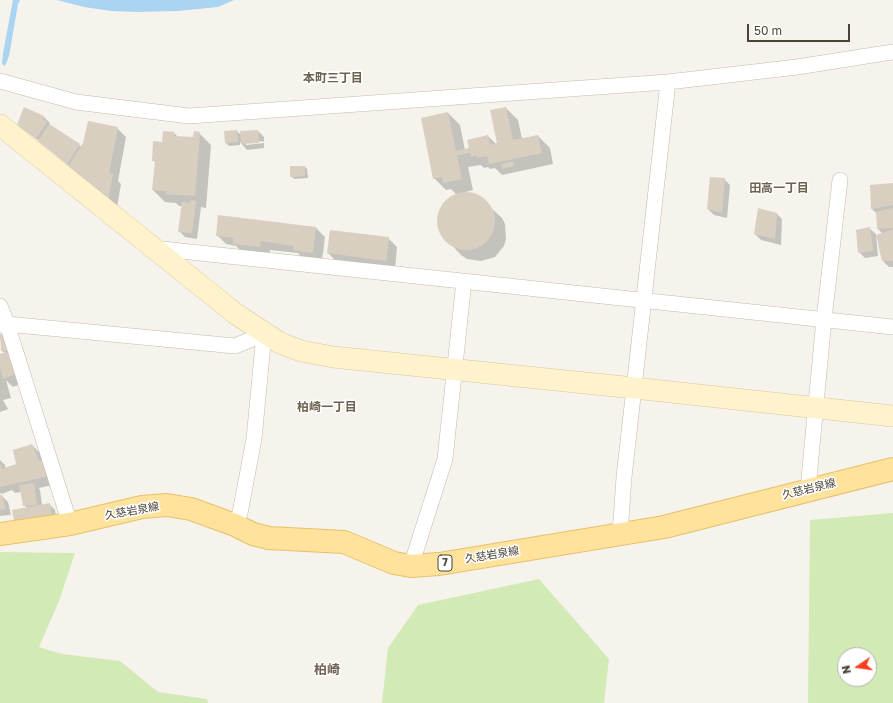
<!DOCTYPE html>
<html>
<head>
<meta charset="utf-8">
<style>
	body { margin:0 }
	#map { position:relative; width:893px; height:703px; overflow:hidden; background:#f6f3ec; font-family:"Golos Text",sans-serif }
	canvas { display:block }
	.north { position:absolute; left:837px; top:647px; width:40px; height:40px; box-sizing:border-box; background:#fff; border:1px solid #b7b4b0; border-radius:50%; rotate:257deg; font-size:11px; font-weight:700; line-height:16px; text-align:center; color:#4b4439 }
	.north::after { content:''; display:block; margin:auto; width:14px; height:18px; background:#fc3f1d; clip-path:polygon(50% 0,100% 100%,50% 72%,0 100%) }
	.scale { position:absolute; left:747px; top:24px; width:103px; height:18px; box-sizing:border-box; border:2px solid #4b4439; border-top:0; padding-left:5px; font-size:12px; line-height:14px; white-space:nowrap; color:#4b4439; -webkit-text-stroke:3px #fff; paint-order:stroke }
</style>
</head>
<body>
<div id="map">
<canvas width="893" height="703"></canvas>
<div class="north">N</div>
<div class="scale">50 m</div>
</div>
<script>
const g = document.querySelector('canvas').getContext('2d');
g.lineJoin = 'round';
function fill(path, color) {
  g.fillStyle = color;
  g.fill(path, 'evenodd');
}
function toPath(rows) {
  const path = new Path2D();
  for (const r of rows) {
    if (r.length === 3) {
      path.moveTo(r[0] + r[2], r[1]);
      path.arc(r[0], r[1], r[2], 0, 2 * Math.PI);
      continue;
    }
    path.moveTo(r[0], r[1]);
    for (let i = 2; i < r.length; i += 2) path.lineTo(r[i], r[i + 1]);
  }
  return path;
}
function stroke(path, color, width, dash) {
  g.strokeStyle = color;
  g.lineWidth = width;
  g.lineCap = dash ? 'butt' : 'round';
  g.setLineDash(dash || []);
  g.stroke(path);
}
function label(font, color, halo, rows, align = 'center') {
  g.font = font + ' "Golos Text","Noto Sans JP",sans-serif';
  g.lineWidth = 3;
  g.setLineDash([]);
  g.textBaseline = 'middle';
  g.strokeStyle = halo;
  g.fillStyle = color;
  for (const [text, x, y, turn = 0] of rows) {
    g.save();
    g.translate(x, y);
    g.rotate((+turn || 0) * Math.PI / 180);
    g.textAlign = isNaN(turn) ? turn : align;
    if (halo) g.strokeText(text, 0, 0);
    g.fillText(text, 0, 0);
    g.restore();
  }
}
const green = toPath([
	[893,513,893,703,808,703,810,520],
	[845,655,869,655,869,679,845,679],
	[0,552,75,553,59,601,39,647,62,654,120,661,158,692,207,699,208,703,0,703],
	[539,579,609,659,604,703,382,703,388,648,418,605]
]);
const water = toPath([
	[13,0,20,0,18,4,9,56,5,66,2,64,3,53],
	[57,0,234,0,218,7,178,11,137,12,111,11,84,7]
]);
const shadow = toPath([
	[506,108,518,120,522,139,538,136,550,148,553,164,502,175,495,168,490,169,488,167,484,168,481,165,468,167,473,190,462,193,478,196,502,218,505,224,506,239,504,246,495,257,481,261,467,259,461,255,449,242,440,230,439,223,441,209,445,203,457,195,451,189,446,190,434,178,448,113,460,125,465,150,471,149,488,136,496,144,498,144],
	[44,117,50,123,49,124,82,147,84,143,117,128,126,137,118,181,121,184,117,207,42,143,24,130,18,124],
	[237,131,241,135,258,131,264,137,264,148,247,150,240,142,240,145,229,146,226,143,225,132],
	[264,141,264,143,246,145,246,143],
	[174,133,178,137,194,138,199,133,211,145,206,208,201,207,197,239,185,237,179,231,182,206,179,206,176,203,165,202,153,190,156,163,153,160,163,143],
	[305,167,307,169,308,178,294,179,291,176],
	[724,179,730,185,727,218,714,215,708,209],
	[893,184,893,267,889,267,883,261,883,234,878,229,877,214,872,209],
	[776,213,782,219,781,245,761,240,755,234],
	[219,216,316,228,325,237,322,261,303,259,298,253,270,250,269,256,243,253,236,246,226,244,217,235],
	[870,229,876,234,878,256,865,258,859,252],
	[388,238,397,247,395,269,337,262,328,253],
	[0,335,23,383,13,387,6,380,11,398,3,400,8,409,0,412,0,355,5,353,2,351],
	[32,445,41,454,57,484,39,488,40,490,42,505,49,504,55,510,57,524,27,508,24,505,21,492,15,493,12,490,2,494,0,493,0,460,5,465,6,469,17,465],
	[0,496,2,496,8,502,11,515,0,516]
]);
const building = toPath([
	[24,107,44,116,43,119,47,122,36,138,17,125],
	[506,107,513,140,538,135,542,153,489,164,487,156,477,158,476,155,471,157,470,153,457,155,462,179,443,183,442,177,433,179,421,118,448,112,456,151,469,148,467,140,488,135,490,145,497,143,490,110],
	[88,121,118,127,109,173,113,174,108,200,68,167,83,143],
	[49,124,80,144,67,164,38,141],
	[237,130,238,142,225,143,224,131],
	[258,130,259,143,241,144,240,131],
	[163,131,174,132,174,136,193,137,194,131,200,132,195,196,166,194,166,191,152,190,155,161,152,161,153,141,162,142],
	[513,161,514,166,502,169,501,164],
	[290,166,305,166,305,176,290,177],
	[710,177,725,178,722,213,707,209],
	[893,183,893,205,871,209,870,185],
	[466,221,29],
	[190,200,196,201,192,233,178,232,182,202,190,203],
	[758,208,777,213,775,239,754,234],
	[893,208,893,228,877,229,876,212],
	[218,215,316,227,313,253,293,250,294,246,261,241,260,247,233,244,233,238,216,236],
	[870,227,873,251,858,253,856,230],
	[893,229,893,261,882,261,876,235],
	[330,230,389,237,386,261,327,253],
	[0,334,8,336,15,374,3,379,0,367,0,354,10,351,1,351],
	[32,444,39,461,45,460,49,476,0,487,0,462,2,469,16,464,13,450],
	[34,483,37,505,23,506,19,485],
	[0,495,2,495,6,509,0,510],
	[50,503,52,518,15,527,12,510]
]);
const street = toPath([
	[0,81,76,102,189,116,668,82,797,67,893,52],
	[153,248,893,327],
	[0,306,7,324,70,524],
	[0,325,7,324,235,346,264,334],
	[808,489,824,319,840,180],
	[235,525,240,513,254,439,264,334],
	[620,535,624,477,634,388,668,82],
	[411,566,445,459,464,281]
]);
const secondary = toPath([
	[0,125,236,314,280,343,301,351,333,357,634,388,893,416]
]);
const primary = toPath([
	[0,534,70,524,142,507,167,505,191,509,235,525,253,534,269,538,344,542,394,563,411,566,439,564,664,527,893,469]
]);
const shields = [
	[445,563,14]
];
const shieldNames = [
	["7",445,563]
];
const streetNames = [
	["久慈岩泉線",809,489,-14],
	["久慈岩泉線",132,511,-10],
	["久慈岩泉線",492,555,-9]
];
const neighbourhoodNames = [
	["本町三丁目",333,78],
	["田高一丁目",779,188],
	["柏崎一丁目",327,407]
];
const quarterNames = [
	["柏崎",327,670]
];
fill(green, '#d2eab5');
fill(water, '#a9d4f2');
fill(shadow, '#0003');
fill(building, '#d8cfc1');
stroke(street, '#c2bbae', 16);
stroke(secondary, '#d6c79b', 22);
stroke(primary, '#e6c16a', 24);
stroke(street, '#fff', 15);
stroke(secondary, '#fff3cd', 21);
stroke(primary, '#ffe39c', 22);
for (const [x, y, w] of shields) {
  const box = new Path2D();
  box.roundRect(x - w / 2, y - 8, w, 16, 3);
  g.fillStyle = '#fff';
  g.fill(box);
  stroke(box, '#4b4439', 1);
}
label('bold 10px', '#4b4439', null, shieldNames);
label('11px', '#4b4439', '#fff', streetNames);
label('bold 12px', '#6e6250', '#fff', neighbourhoodNames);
label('bold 13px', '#6e6250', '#fff', quarterNames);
</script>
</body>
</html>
